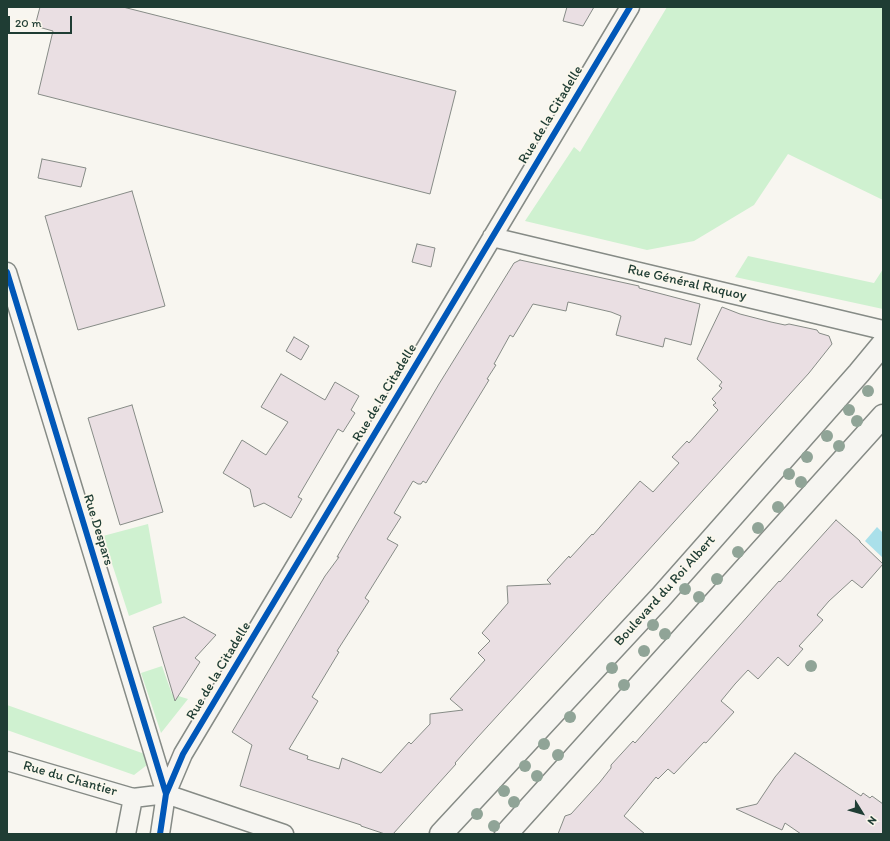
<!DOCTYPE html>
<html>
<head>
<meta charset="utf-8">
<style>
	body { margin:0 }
	#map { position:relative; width:890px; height:841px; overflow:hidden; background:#f8f6f0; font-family:Itim,sans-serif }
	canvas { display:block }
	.frame { position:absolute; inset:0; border:8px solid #1f3d34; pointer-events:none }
	.north { position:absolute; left:842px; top:793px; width:40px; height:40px; -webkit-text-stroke:3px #fbf7ec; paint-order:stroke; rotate:127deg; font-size:11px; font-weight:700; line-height:16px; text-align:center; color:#1f3d34 }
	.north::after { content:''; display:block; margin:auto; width:14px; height:18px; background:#1f3d34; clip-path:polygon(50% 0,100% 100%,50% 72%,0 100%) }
	.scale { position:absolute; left:8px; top:16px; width:64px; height:18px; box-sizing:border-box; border:2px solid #1f3d34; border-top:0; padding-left:5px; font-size:12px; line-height:14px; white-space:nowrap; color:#1f3d34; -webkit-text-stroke:3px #fbf7ec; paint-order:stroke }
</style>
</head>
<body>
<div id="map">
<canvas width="890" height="841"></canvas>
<div class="frame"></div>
<div class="north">N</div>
<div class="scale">20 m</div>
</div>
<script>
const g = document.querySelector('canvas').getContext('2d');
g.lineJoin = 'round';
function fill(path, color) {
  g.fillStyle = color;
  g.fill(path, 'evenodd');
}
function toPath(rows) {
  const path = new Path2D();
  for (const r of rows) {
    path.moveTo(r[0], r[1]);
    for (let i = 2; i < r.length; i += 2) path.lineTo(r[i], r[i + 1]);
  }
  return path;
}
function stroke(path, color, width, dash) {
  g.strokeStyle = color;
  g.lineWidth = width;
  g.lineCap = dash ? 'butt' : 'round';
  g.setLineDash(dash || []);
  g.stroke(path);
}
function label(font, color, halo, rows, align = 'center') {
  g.font = font + ' Itim,sans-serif';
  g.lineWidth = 3.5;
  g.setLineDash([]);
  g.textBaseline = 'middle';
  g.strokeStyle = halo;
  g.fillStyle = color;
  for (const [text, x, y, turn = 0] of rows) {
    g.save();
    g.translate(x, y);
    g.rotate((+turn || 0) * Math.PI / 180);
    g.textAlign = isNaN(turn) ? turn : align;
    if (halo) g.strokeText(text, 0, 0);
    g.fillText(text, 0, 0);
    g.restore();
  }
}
const green = toPath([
	[667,7,883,7,883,200,788,154,754,205,694,241,647,250,525,221,574,147,580,152],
	[748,256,874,283,883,269,883,309,735,277],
	[148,524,162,603,129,616,103,536],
	[162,666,172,694,188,699,161,733,141,673],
	[7,705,156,758,134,775,7,730]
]);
const water = toPath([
	[877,527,883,533,883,558,865,541]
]);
const building = toPath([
	[40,7,123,7,456,91,430,194,38,94,53,31,35,26,40,7],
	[567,7,594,7,583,26,563,21,567,7],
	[42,159,86,168,81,187,38,178,42,159],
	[132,191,165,306,78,330,45,216,132,191],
	[417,244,435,248,431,267,412,262,417,244],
	[520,260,639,286,639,288,700,304,691,345,665,338,663,347,616,335,621,316,611,312,568,302,566,311,533,304,513,337,510,335,494,364,496,365,487,379,489,380,426,483,423,481,421,484,418,484,413,481,394,513,401,517,387,539,398,545,365,598,369,601,337,651,339,652,312,697,318,701,289,749,308,756,307,759,339,769,342,758,381,773,409,742,411,744,430,724,430,714,463,710,450,699,485,660,478,653,490,641,482,633,508,603,507,586,551,584,547,580,569,556,570,558,592,534,593,535,640,481,653,492,679,463,672,457,687,441,689,443,718,410,713,405,716,403,712,399,722,388,719,386,722,382,697,359,722,307,740,314,771,322,785,325,789,324,817,330,819,333,829,336,832,344,809,373,616,586,477,738,455,763,456,764,393,834,385,834,361,826,361,825,240,786,252,745,232,732,325,576,339,557,337,557,439,384,514,263,520,260],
	[294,337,309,346,301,360,286,351,294,337],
	[281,374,325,400,335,382,359,396,351,410,355,413,343,432,338,429,298,497,302,499,291,518,264,503,254,507,250,489,223,473,242,440,266,455,288,422,261,407,281,374],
	[132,405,163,512,120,525,88,418,132,405],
	[836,520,860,541,860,542,883,564,862,588,852,580,829,601,817,615,823,620,799,646,803,649,788,666,778,657,758,679,748,670,735,684,721,701,734,712,706,743,704,742,674,774,668,769,658,779,656,777,624,816,645,834,558,834,565,816,571,814,600,782,611,768,611,765,633,741,635,743,779,581,780,582,836,520],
	[184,617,216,635,195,658,200,662,175,701,153,627,184,617],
	[795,753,861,796,863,793,870,798,872,796,883,804,883,834,801,834,785,823,782,830,736,809,757,804,775,777,795,753]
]);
const minor = toPath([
	[492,237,883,330],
	[7,272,166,794],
	[7,761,133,798,166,794,284,834],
	[126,834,133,798],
	[160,834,166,794,183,754,630,7]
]);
const primary = toPath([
	[441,834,660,598,859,373,883,344],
	[506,834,883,416]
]);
const cycleway = toPath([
	[7,272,166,794],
	[160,834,166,794,183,754,630,7]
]);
const trees = [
	[868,391],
	[849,410],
	[857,421],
	[827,436],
	[839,446],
	[807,457],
	[789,474],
	[801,482],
	[778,507],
	[758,528],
	[738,552],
	[717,579],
	[685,589],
	[699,597],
	[653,625],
	[665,634],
	[644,651],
	[811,666],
	[612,668],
	[624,685],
	[570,717],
	[544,744],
	[558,755],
	[525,766],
	[537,776],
	[504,791],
	[514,802],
	[477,814],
	[494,826]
];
const streetNames = [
	["Rue de la Citadelle",551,115,-59],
	["Rue Général Ruquoy",687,283,13],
	["Rue de la Citadelle",385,393,-59],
	["Rue Despars",98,530,73],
	["Boulevard du Roi Albert",665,591,-48],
	["Rue de la Citadelle",219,671,-59],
	["Rue du Chantier",70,779,16]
];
fill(green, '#cff1d0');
fill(water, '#aae0ea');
fill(building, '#eadfe3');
stroke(building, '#868b86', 1);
stroke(minor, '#868b86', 21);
stroke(primary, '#868b86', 25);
stroke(minor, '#f6f5f1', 18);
stroke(primary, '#f6f5f1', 22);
stroke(cycleway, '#0057b8', 6);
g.fillStyle = '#90a497';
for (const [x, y] of trees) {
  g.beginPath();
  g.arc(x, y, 6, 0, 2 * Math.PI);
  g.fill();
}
label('14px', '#1f3d34', '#fbf7ec', streetNames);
</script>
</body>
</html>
